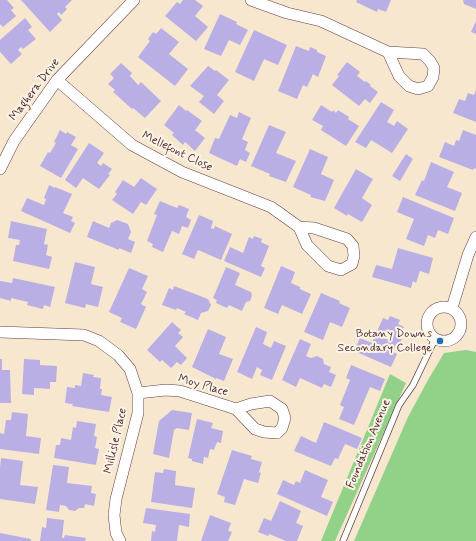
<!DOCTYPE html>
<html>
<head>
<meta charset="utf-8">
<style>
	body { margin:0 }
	canvas { display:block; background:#f7e7cf }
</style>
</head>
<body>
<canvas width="476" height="541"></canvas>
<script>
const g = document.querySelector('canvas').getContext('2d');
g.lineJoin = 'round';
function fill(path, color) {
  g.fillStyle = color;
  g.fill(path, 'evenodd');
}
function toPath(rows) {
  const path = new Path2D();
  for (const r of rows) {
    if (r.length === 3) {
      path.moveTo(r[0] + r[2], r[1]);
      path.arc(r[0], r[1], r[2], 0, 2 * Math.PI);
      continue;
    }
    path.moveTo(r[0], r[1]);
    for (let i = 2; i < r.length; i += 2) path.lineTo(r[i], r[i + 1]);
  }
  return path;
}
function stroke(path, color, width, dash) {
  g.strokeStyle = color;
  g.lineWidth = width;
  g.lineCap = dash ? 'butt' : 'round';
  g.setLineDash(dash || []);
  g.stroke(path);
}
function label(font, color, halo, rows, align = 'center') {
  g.font = font + ' Mynerve,sans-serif';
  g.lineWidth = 4;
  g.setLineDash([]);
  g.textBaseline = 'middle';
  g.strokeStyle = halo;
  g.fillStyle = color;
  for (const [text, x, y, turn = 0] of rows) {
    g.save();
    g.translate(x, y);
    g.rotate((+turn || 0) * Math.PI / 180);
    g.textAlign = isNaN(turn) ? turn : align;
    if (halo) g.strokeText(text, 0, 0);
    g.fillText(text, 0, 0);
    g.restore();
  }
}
const green = toPath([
	[466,350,476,352,476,541,354,541,408,417,428,380,444,353],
	[390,374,406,383,335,541,321,541]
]);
const building = toPath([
	[0,0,7,0,14,8,11,10,16,16,3,27,0,24],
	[21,0,72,0,65,7,67,9,61,15,59,12,57,14,62,20,50,32],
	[183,0,195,0,203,6,195,16,208,27,196,41,165,16,177,2,180,4],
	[357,0,391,0,386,12,378,9,377,12,356,2],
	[463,0,476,0,476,9,464,4],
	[220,14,237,22,236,24,248,30,240,45,229,40,221,56,204,49],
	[25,18,32,27,28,30,36,39,23,49,21,47,18,50,22,54,11,64,0,52,0,40],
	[476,21,476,34,471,32],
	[161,28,179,42,169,54,188,69,175,86,138,57,150,41,148,39,153,32,156,34],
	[254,30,287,45,278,65,264,59,254,81,235,72],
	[296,46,309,51,310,47,317,50,317,52,326,56,318,77,313,74,307,87,303,85,297,99,278,91],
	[347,62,360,72,357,76,365,82,366,81,371,85,370,86,378,92,370,103,365,99,359,106,332,85,339,76,337,75],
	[121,63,132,73,130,76,138,85,141,82,161,101,145,118,133,108,132,109,113,92,115,90,108,84,114,78,110,74],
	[208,66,215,71,216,70,229,80,217,95,224,101,214,114,199,102,204,96,190,86],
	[476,90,476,122,453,113,459,99,465,101,468,93,474,95],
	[381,102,394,110,387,122,394,126,397,121,408,129,392,153,371,140,366,148,355,142],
	[179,105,186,111,187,110,202,121,195,130,205,138,195,151,185,142,183,145,172,135,174,133,164,125],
	[321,105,332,112,333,110,336,113,338,110,349,117,348,119,359,126,346,146,321,130,323,126,312,120],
	[239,112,251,118,242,139,248,142,245,150,250,153,246,162,240,159,237,166,209,153,215,138,219,139,230,115,237,118],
	[269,125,286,132,276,153,296,161,286,182,269,176,270,174,251,166],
	[60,130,66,134,67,132,76,137,71,145,78,149,61,178,40,166,48,152,50,153,56,143,54,142],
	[463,130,476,135,476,169,474,168,473,170,439,157,445,142,454,146,456,140,459,141],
	[89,143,104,153,97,163,101,166,103,163,112,169,108,174,110,175,99,189,83,178,76,188,65,180],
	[310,149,328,157,321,174,334,180,325,201,310,197,311,195,293,187],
	[406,154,413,159,400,181,392,176],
	[431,162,454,172,447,187,462,193,455,211,415,195,422,180,424,181],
	[356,169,373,179,362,198,372,205,362,222,348,214,347,216,334,208],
	[141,178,157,189,146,205,141,202,133,214,112,200,117,194,115,192,123,180,134,187],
	[49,185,55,188,55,187,72,194,63,213,73,217,71,221,75,223,70,233,21,211,27,198,44,205,46,199,44,198],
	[403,197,454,218,448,234,438,230,435,238,428,235,424,246,406,239,414,219,397,212],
	[160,201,177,208,179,205,189,209,186,217,191,220,188,228,182,226,179,234,172,231,163,252,152,247,153,244,147,241,157,215,154,214],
	[199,215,213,221,211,228,214,229,215,226,232,234,221,260,198,250,194,259,182,254],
	[117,220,128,224,131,232,128,239,135,242,131,253,119,248,119,250,87,237,93,221,109,228,111,223],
	[11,221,47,229,44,244,48,245,46,255,52,257,49,269,13,261,16,245,19,245,20,240,8,238],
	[254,236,262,239,261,242,269,246,261,266,265,268,261,277,224,261,230,247,243,253,249,237,253,239],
	[398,248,433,258,429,274,420,271,416,283,413,281,411,288,372,277,376,265,392,269],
	[75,262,95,267,91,284,103,287,98,307,86,304,85,308,65,303],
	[281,266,295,272,291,283,300,287,300,289,311,294,302,314,282,305,278,314,264,308],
	[226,267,240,273,235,285,251,292,252,296,250,301,246,302,242,311,229,305,227,308,216,303,217,300,213,298],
	[129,268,148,276,142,289,147,292,141,304,146,307,136,329,120,322,122,318,109,312],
	[13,278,55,287,50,307,44,305,43,309,27,305,28,302,11,298,11,301,0,298,0,281,12,283],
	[174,286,208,299,211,305,208,311,201,313,198,320,184,314,186,312,177,308,176,310,162,305,169,288,173,290],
	[321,293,340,301,339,303,350,308,342,327,330,322,323,340,304,332],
	[390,316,400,320,398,324,404,327,399,338,402,339,399,345,396,344,393,352,397,354,391,367,354,351,360,338,372,343,383,318,388,320],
	[172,322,181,330,178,333,183,337,175,346,187,358,181,365,177,362,171,368,162,360,160,362,147,350],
	[256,327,267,332,263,344,271,348,274,341,286,346,272,380,260,375,262,370,257,367,252,379,237,372],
	[208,329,226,337,219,354,233,359,224,381,216,378,216,379,192,367],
	[300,339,311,344,306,356,311,358,317,356,323,359,324,364,331,367,329,372,336,375,331,387,324,384,322,388,300,378,296,387,282,380],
	[0,359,2,359,2,370,10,370,11,403,0,403],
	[24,359,40,360,40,365,57,366,56,382,50,382,50,389,34,388,34,395,22,394],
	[351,365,385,379,380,391,370,387,354,425,339,419,344,407,340,405,350,380,346,378],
	[83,373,94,375,93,377,101,378,100,389,102,389,101,395,112,397,109,412,72,406,73,404,65,403,67,387,75,388,75,385,81,386],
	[172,410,192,413,189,430,177,428,174,430,169,458,153,454,159,421],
	[12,412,28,414,26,436,41,438,39,454,0,449,0,433,4,434,6,420,11,420],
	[197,419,213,423,211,428,223,431,221,443,217,442,214,450,210,449,208,458,204,457,203,464,192,461,192,459,188,458],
	[77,421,96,424,94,436,97,437,95,448,99,449,96,465,54,458,56,445,60,445,61,438,71,440,73,427,76,428],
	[324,422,362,438,357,449,345,444,338,459,335,458,331,466,294,451,301,436,316,443],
	[232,450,252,456,251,459,262,462,259,472,261,473,258,483,244,479,235,505,224,502,225,497,217,494],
	[1,458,23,461,20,485,38,487,35,504,0,499,0,468],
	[53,465,69,467,67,483,92,486,91,493,96,494,94,506,85,504,84,508,79,508,75,511,69,510,66,506,60,505,59,512,46,510],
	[164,469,176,471,175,485,195,488,192,508,151,502,155,472,163,473],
	[305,470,328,480,321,497,333,502,327,516,277,494,283,480,294,485,296,481,300,483],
	[280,501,301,511,296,523,303,526,297,541,286,541,269,534,268,536,258,532,264,518,271,521],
	[146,508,190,514,189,527,179,525,177,541,151,541,152,531,155,532,156,525,143,523],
	[210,515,231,523,228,531,232,532,228,541,201,541],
	[47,518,64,520,62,538,64,538,65,535,86,538,85,541,40,541,42,527,46,528],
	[0,533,31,539,31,541,0,541]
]);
const lane = toPath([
	[343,541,399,405,413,385,435,339]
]);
const street = toPath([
	[251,0,287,13,321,21,388,52,423,54,430,61,434,68,433,77,428,86,418,89,409,86,399,76,388,52],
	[57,80,132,145,182,172,271,207,299,227,314,228,347,239,353,246,354,256,352,264,341,270,328,266,307,245,299,227],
	[0,169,14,141,57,80,134,0],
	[444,324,17],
	[452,308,468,255,476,237],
	[0,332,84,335,99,341,118,355,130,369,138,393,138,413,116,499,114,515,116,533,120,541],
	[138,393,166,390,180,391,236,409,251,404,270,401,282,409,285,418,282,428,277,433,264,432,255,429,236,409]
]);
const markers = [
	[440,341,4,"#1f6fb2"]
];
const streetNames = [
	["Maghera Drive",35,90,-53],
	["Mellefont Close",177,152,26],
	["Moy Place",203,386,16],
	["Millisle Place",116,441,-77],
	["Foundation Avenue",369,444,-67]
];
const poiNames = [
	["Botany Downs",432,334],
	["Secondary College",432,348]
];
fill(green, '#91d188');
fill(building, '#baafe5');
stroke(lane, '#643d44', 7);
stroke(street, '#643d44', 12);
stroke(lane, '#fff', 5.5);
stroke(street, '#fff', 11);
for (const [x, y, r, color] of markers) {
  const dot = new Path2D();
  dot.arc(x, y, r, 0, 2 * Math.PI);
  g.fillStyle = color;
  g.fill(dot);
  stroke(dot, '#fcf5e5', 1.5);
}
label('12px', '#4a1f2b', '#fcf5e5', streetNames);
label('12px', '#4a1f2b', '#fcf5e5', poiNames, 'right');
</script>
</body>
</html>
